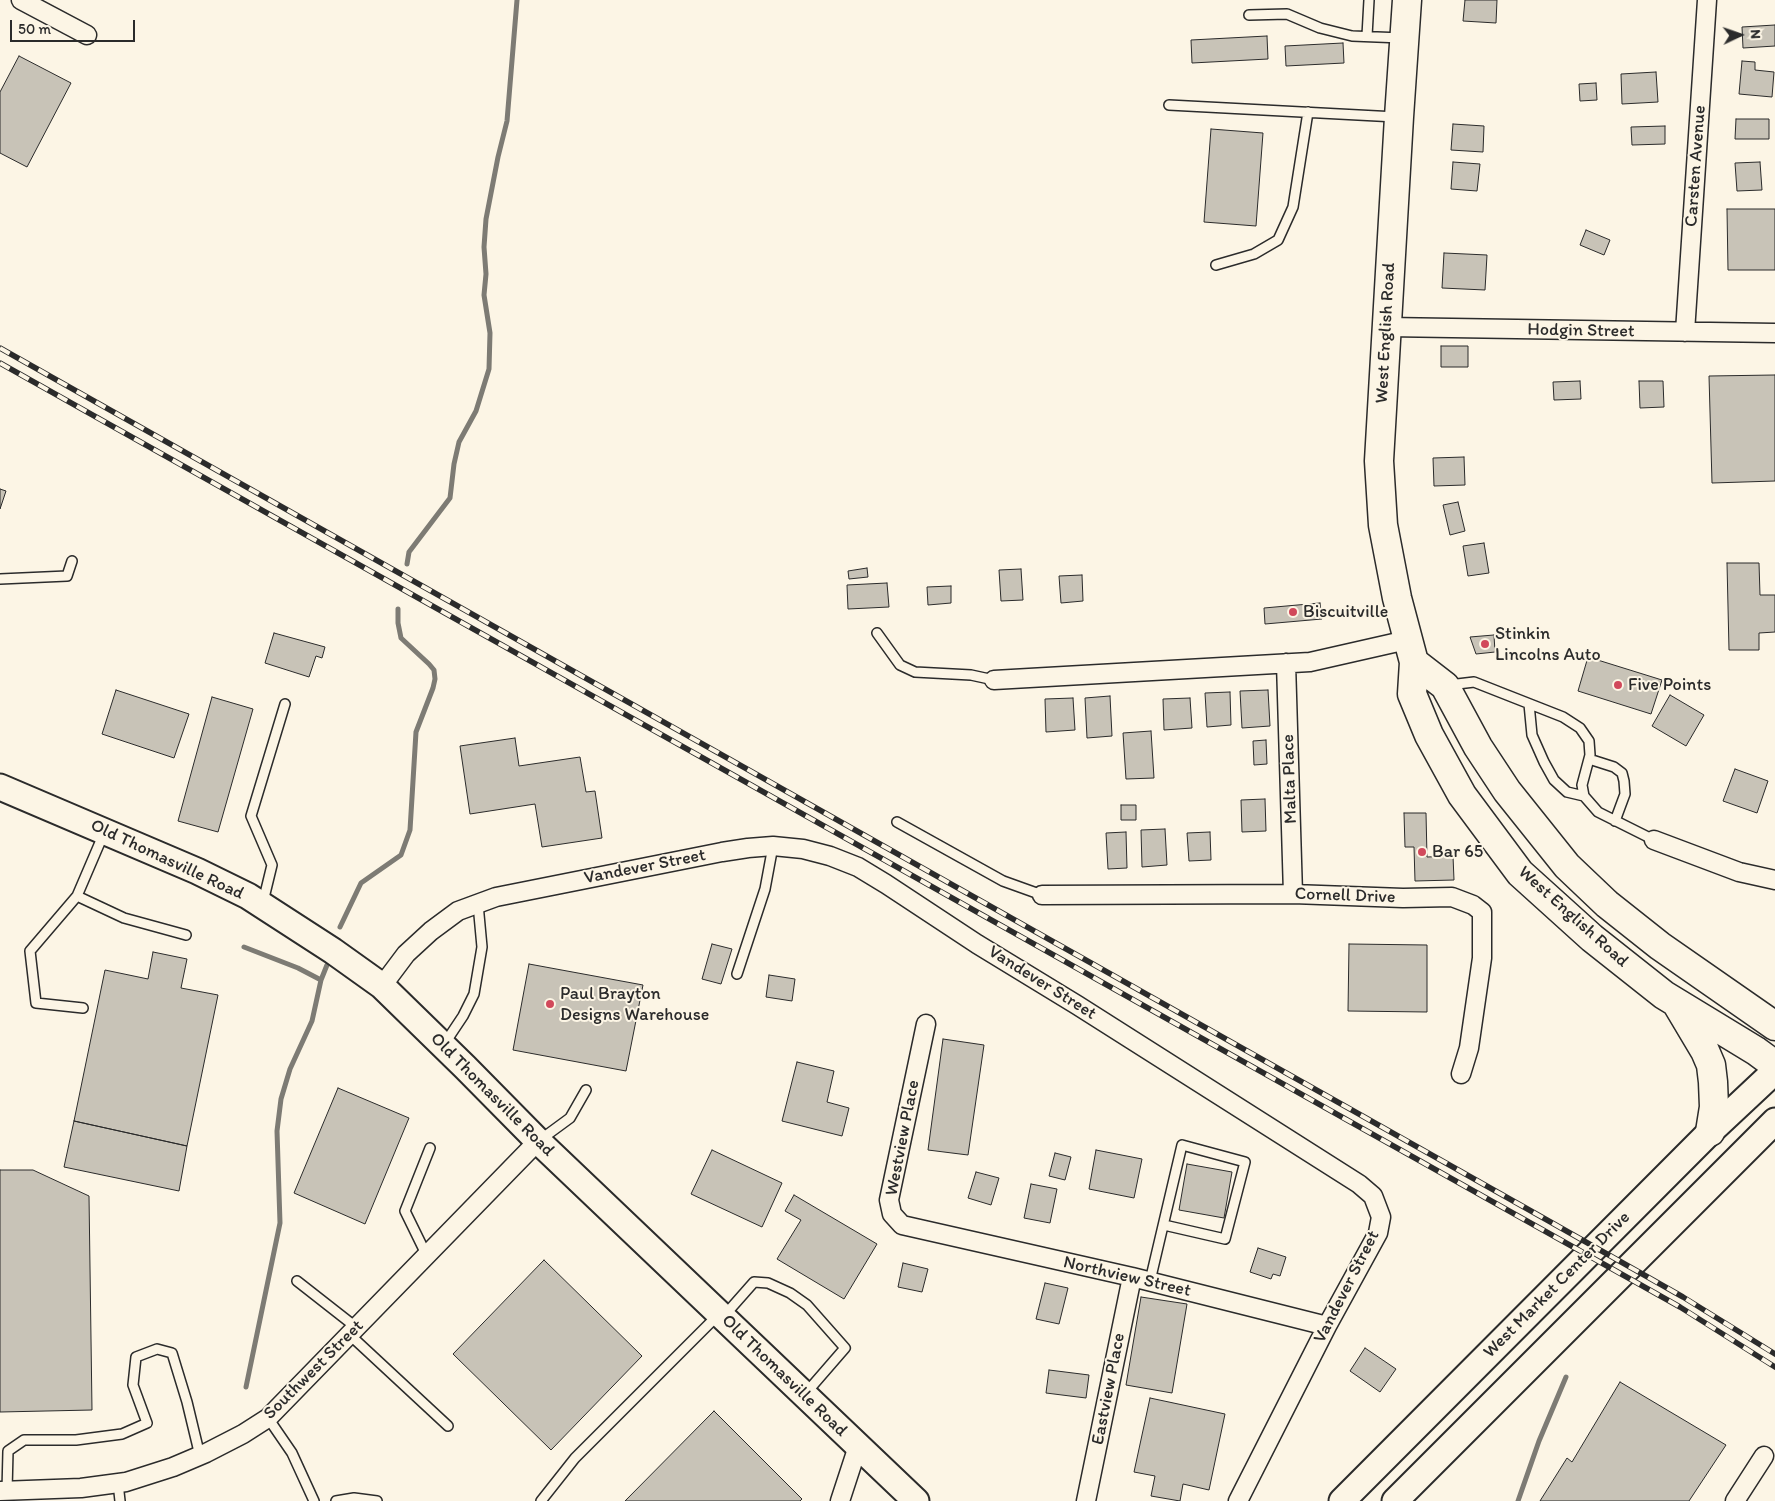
<!DOCTYPE html>
<html>
<head>
<meta charset="utf-8">
<style>
	body { margin:0 }
	#map { position:relative; width:1775px; height:1501px; overflow:hidden; background:#fcf5e5; font-family:Itim,sans-serif }
	canvas { display:block }
	.north { position:absolute; left:1715px; top:10px; width:50px; height:50px; -webkit-text-stroke:4px #fcf5e5; paint-order:stroke; rotate:87deg; font-size:14px; font-weight:700; line-height:20px; text-align:center; color:#2b2b2b }
	.north::after { content:''; display:block; margin:auto; width:18px; height:22px; background:#2b2b2b; clip-path:polygon(50% 0,100% 100%,50% 72%,0 100%) }
	.scale { position:absolute; left:10px; top:20px; width:125px; height:22px; box-sizing:border-box; border:2px solid #2b2b2b; border-top:0; padding-left:6px; font-size:15px; line-height:18px; white-space:nowrap; color:#2b2b2b; -webkit-text-stroke:4px #fcf5e5; paint-order:stroke }
</style>
</head>
<body>
<div id="map">
<canvas width="1775" height="1501"></canvas>
<div class="north">N</div>
<div class="scale">50 m</div>
</div>
<script>
const g = document.querySelector('canvas').getContext('2d');
g.lineJoin = 'round';
function toPath(rows) {
  const path = new Path2D();
  for (const r of rows) {
    path.moveTo(r[0], r[1]);
    for (let i = 2; i < r.length; i += 2) path.lineTo(r[i], r[i + 1]);
  }
  return path;
}
function stroke(path, color, width, dash) {
  g.strokeStyle = color;
  g.lineWidth = width;
  g.lineCap = dash ? 'butt' : 'round';
  g.setLineDash(dash || []);
  g.stroke(path);
}
function fill(path, color) {
  g.fillStyle = color;
  g.fill(path, 'evenodd');
}
function label(font, color, halo, rows, align = 'center') {
  g.font = font + ' Itim,sans-serif';
  g.lineWidth = 4;
  g.setLineDash([]);
  g.textBaseline = 'middle';
  g.strokeStyle = halo;
  g.fillStyle = color;
  for (const [text, x, y, turn = 0] of rows) {
    g.save();
    g.translate(x, y);
    g.rotate((+turn || 0) * Math.PI / 180);
    g.textAlign = isNaN(turn) ? turn : align;
    if (halo) g.strokeText(text, 0, 0);
    g.fillText(text, 0, 0);
    g.restore();
  }
}
const stream = toPath([
	[407,564,409,552,450,498,454,464,459,442,476,411,489,369,490,333,484,295,486,274,484,247,486,219,498,157,507,121,517,0],
	[340,927,361,883,401,855,410,830,416,732,433,688,435,679,434,670,429,664,401,638,398,623,398,609],
	[244,947,298,968,321,980],
	[246,1387,280,1223,277,1131,281,1099,290,1069,312,1021,321,980,327,965],
	[1518,1501,1539,1441,1566,1377]
]);
const building = toPath([
	[1465,0,1497,0,1496,23,1463,21,1465,0],
	[1775,25,1775,46,1743,48,1742,27,1775,25],
	[1267,36,1268,59,1192,63,1191,40,1267,36],
	[1343,43,1344,63,1286,66,1285,46,1343,43],
	[19,56,71,83,27,167,0,153,0,92,19,56],
	[1742,61,1755,62,1755,70,1774,72,1772,97,1739,94,1742,61],
	[1656,72,1658,102,1622,104,1621,74,1656,72],
	[1596,83,1597,100,1580,101,1579,84,1596,83],
	[1736,119,1769,119,1769,139,1735,139,1736,119],
	[1453,124,1484,126,1483,152,1451,150,1453,124],
	[1665,126,1665,144,1632,145,1631,127,1665,126],
	[1211,129,1263,133,1256,226,1204,222,1211,129],
	[1453,162,1480,164,1477,191,1451,189,1453,162],
	[1760,162,1762,190,1737,191,1735,163,1760,162],
	[1727,209,1775,209,1775,270,1728,270,1727,209],
	[1586,230,1610,240,1604,255,1580,245,1586,230],
	[1444,253,1487,255,1485,290,1442,288,1444,253],
	[1441,346,1468,346,1468,367,1441,367,1441,346],
	[1775,375,1775,481,1712,483,1709,376,1775,375],
	[1580,381,1581,399,1554,400,1553,382,1580,381],
	[1639,381,1663,381,1664,407,1640,408,1639,381],
	[1464,457,1465,485,1434,486,1433,458,1464,457],
	[0,489,6,491,0,509,0,489],
	[1458,502,1465,531,1450,535,1443,505,1458,502],
	[1484,543,1489,573,1468,576,1463,546,1484,543],
	[1727,563,1759,563,1760,595,1775,595,1775,632,1759,633,1759,650,1729,650,1727,563],
	[867,568,868,577,849,579,848,571,867,568],
	[1021,569,1023,600,1001,601,999,570,1021,569],
	[1082,575,1083,601,1061,603,1059,576,1082,575],
	[887,583,889,607,848,609,847,585,887,583],
	[951,586,951,603,928,605,927,587,951,586],
	[1320,603,1322,619,1265,624,1264,608,1320,603],
	[274,633,325,647,322,658,316,656,309,677,265,663,274,633],
	[1494,635,1495,652,1476,654,1470,637,1494,635],
	[1588,657,1662,680,1651,714,1578,691,1588,657],
	[116,690,189,714,174,758,102,734,116,690],
	[1268,690,1270,726,1242,728,1240,691,1268,690],
	[1230,692,1231,725,1207,727,1205,693,1230,692],
	[1670,695,1704,715,1686,746,1652,726,1670,695],
	[1110,696,1112,736,1087,738,1085,698,1110,696],
	[212,697,253,709,218,832,178,821,212,697],
	[1073,698,1075,730,1046,732,1045,699,1073,698],
	[1190,698,1192,728,1164,730,1163,699,1190,698],
	[1151,731,1154,778,1126,779,1123,733,1151,731],
	[515,738,519,766,580,757,586,792,595,791,602,838,542,847,535,804,470,814,460,746,515,738],
	[1266,740,1267,764,1254,765,1253,741,1266,740],
	[1735,769,1768,781,1757,813,1723,801,1735,769],
	[1265,799,1266,831,1242,832,1241,800,1265,799],
	[1121,805,1136,805,1136,820,1121,820,1121,805],
	[1404,813,1426,813,1427,857,1453,856,1454,880,1415,881,1414,847,1405,847,1404,813],
	[1165,829,1167,865,1142,867,1141,830,1165,829],
	[1126,832,1127,868,1108,869,1106,833,1126,832],
	[1210,832,1211,860,1189,861,1187,833,1210,832],
	[712,944,732,949,721,984,702,979,712,944],
	[1349,944,1427,945,1427,1012,1348,1011,1349,944],
	[153,952,187,959,181,988,218,995,187,1146,74,1121,105,970,148,979,153,952],
	[529,964,643,985,626,1071,513,1050,529,964],
	[769,975,795,979,792,1001,766,997,769,975],
	[943,1039,984,1045,968,1155,928,1150,943,1039],
	[797,1062,834,1071,827,1102,849,1108,842,1136,782,1121,797,1062],
	[338,1088,409,1118,365,1224,294,1193,338,1088],
	[74,1121,187,1146,179,1191,64,1167,74,1121],
	[712,1150,782,1183,762,1227,691,1194,712,1150],
	[1096,1150,1142,1159,1134,1198,1089,1189,1096,1150],
	[1055,1153,1071,1157,1065,1180,1049,1176,1055,1153],
	[1187,1164,1232,1172,1224,1218,1179,1210,1187,1164],
	[0,1170,33,1170,89,1196,92,1410,0,1412,0,1170],
	[976,1172,999,1178,991,1205,968,1198,976,1172],
	[1031,1184,1057,1189,1050,1223,1024,1218,1031,1184],
	[794,1195,877,1244,844,1299,777,1259,801,1220,785,1211,794,1195],
	[1258,1248,1286,1257,1280,1276,1273,1274,1271,1279,1250,1272,1258,1248],
	[544,1260,642,1356,551,1450,453,1354,544,1260],
	[903,1263,928,1269,922,1292,898,1287,903,1263],
	[1045,1283,1068,1288,1059,1324,1036,1319,1045,1283],
	[1141,1297,1187,1304,1172,1393,1126,1385,1141,1297],
	[1365,1348,1396,1369,1380,1392,1350,1371,1365,1348],
	[1049,1370,1089,1375,1086,1398,1046,1393,1049,1370],
	[1620,1382,1726,1445,1689,1501,1540,1501,1567,1458,1572,1462,1620,1382],
	[1150,1398,1225,1414,1209,1490,1183,1484,1180,1501,1151,1496,1155,1476,1134,1472,1150,1398],
	[714,1411,802,1499,800,1501,625,1501,714,1411]
]);
const lane = toPath([
	[1249,15,1287,14,1320,28,1352,36,1402,38],
	[1367,36,1369,0],
	[1169,105,1396,117],
	[1216,265,1254,254,1278,240,1293,207,1308,112],
	[0,579,67,576,72,561],
	[877,633,900,665,915,672,971,675,994,680],
	[1449,685,1474,682,1563,717,1580,728,1589,741,1590,755,1582,785,1584,796,1598,812,1654,840],
	[1529,704,1532,735,1544,762,1554,780,1567,792,1584,796],
	[1589,759,1614,767,1622,773,1624,781,1625,794,1615,821],
	[897,822,1003,881,1042,895],
	[104,833,77,896,124,918,186,935],
	[77,896,30,951,36,1003,83,1008],
	[263,902,272,865,251,816,285,704],
	[737,974,765,889,773,846],
	[445,1043,463,1016,474,994,482,947,478,904],
	[540,1140,570,1118,586,1090],
	[427,1256,405,1211,430,1148],
	[297,1281,357,1328],
	[1150,1281,1182,1145,1245,1162,1225,1239,1164,1225],
	[724,1316,754,1282,768,1283,790,1293,807,1305,845,1348,806,1393],
	[350,1335,448,1426],
	[268,1418,292,1453,314,1501],
	[118,1483,120,1501],
	[7,1491,8,1451,24,1440,76,1440,122,1434,147,1423,133,1385,136,1357,157,1349,172,1353,187,1402,200,1456],
	[336,1501,354,1498,377,1501],
	[541,1501,575,1458,719,1314]
]);
const street = toPath([
	[21,0,87,35],
	[1387,327,1775,333],
	[1685,332,1707,0],
	[1286,663,1293,894],
	[994,680,1310,662,1407,640],
	[1654,840,1739,872,1775,880],
	[1042,895,1293,894,1403,898,1452,897,1473,905,1482,912,1482,958,1469,1048,1461,1074],
	[382,986,406,954,431,931,458,911,496,897,722,852,748,848,773,846,803,849,830,856,858,867,886,884,977,944,1077,1005,1359,1184,1373,1196,1381,1217,1378,1233,1327,1326,1238,1501],
	[926,1024,889,1200,892,1214,902,1225,1132,1277,1327,1326],
	[0,1491,81,1488,126,1482,173,1467,206,1453,243,1434,268,1418,538,1141],
	[840,1501,858,1446],
	[1086,1501,1132,1277],
	[1735,1501,1764,1456]
]);
const secondary = toPath([
	[0,787,197,871,248,896,333,951,382,986,465,1067,538,1141,916,1501],
	[1342,1501,1710,1132,1775,1071],
	[1395,1501,1775,1121]
]);
const primary = toPath([
	[1407,0,1399,117,1379,461,1383,525,1397,598,1414,662,1412,694,1429,735,1462,795,1520,873,1592,938,1664,995,1756,1051,1775,1065],
	[1414,662,1445,686,1478,747,1507,791,1567,866,1607,904,1660,946,1775,1026],
	[1677,1004,1705,1051,1711,1065,1713,1082,1714,1107,1710,1132]
]);
const rail = toPath([
	[0,348,1547,1220,1683,1297,1775,1354],
	[0,363,1680,1307,1775,1367]
]);
const markers = [
	[1293,612,5,"#d1495b"],
	[1485,644,5,"#d1495b"],
	[1618,685,5,"#d1495b"],
	[1422,852,5,"#d1495b"],
	[550,1004,5,"#d1495b"]
];
const streetNames = [
	["Carsten Avenue",1696,166,-86],
	["Hodgin Street",1581,331,1],
	["West English Road",1386,333,-87],
	["Malta Place",1290,779,-92],
	["Old Thomasville Road",167,860,25],
	["Vandever Street",645,867,-11],
	["Cornell Drive",1345,896,2],
	["West English Road",1573,917,42],
	["Vandever Street",1042,983,32],
	["Old Thomasville Road",492,1095,45],
	["Westview Place",903,1138,-79],
	["Northview Street",1127,1277,13],
	["West Market Center Drive",1557,1285,-45],
	["Vandever Street",1347,1287,-63],
	["Southwest Street",314,1370,-45],
	["Old Thomasville Road",784,1376,44],
	["Eastview Place",1109,1389,-79]
];
const poiNames = [
	["Biscuitville",1303,612],
	["Stinkin",1495,634],
	["Lincolns Auto",1495,655],
	["Five Points",1628,685],
	["Bar 65",1432,852],
	["Paul Brayton",560,994],
	["Designs Warehouse",560,1015]
];
stroke(stream, '#7d7b74', 5);
fill(building, '#c8c3b7');
stroke(building, '#2b2b2b', 1);
stroke(lane, '#2b2b2b', 12);
stroke(street, '#2b2b2b', 21);
stroke(secondary, '#2b2b2b', 29);
stroke(primary, '#2b2b2b', 31);
stroke(lane, '#fcf5e5', 9);
stroke(street, '#fcf5e5', 18);
stroke(secondary, '#fcf5e5', 25);
stroke(primary, '#fcf5e5', 28);
stroke(rail, '#2b2b2b', 5.5);
stroke(rail, '#fcf5e5', 4, [11]);
for (const [x, y, r, color] of markers) {
  const dot = new Path2D();
  dot.arc(x, y, r, 0, 2 * Math.PI);
  g.fillStyle = color;
  g.fill(dot);
  stroke(dot, '#fcf5e5', 2);
}
label('18px', '#2b2b2b', '#fcf5e5', streetNames);
label('18px', '#2b2b2b', '#fcf5e5', poiNames, 'left');
</script>
</body>
</html>
